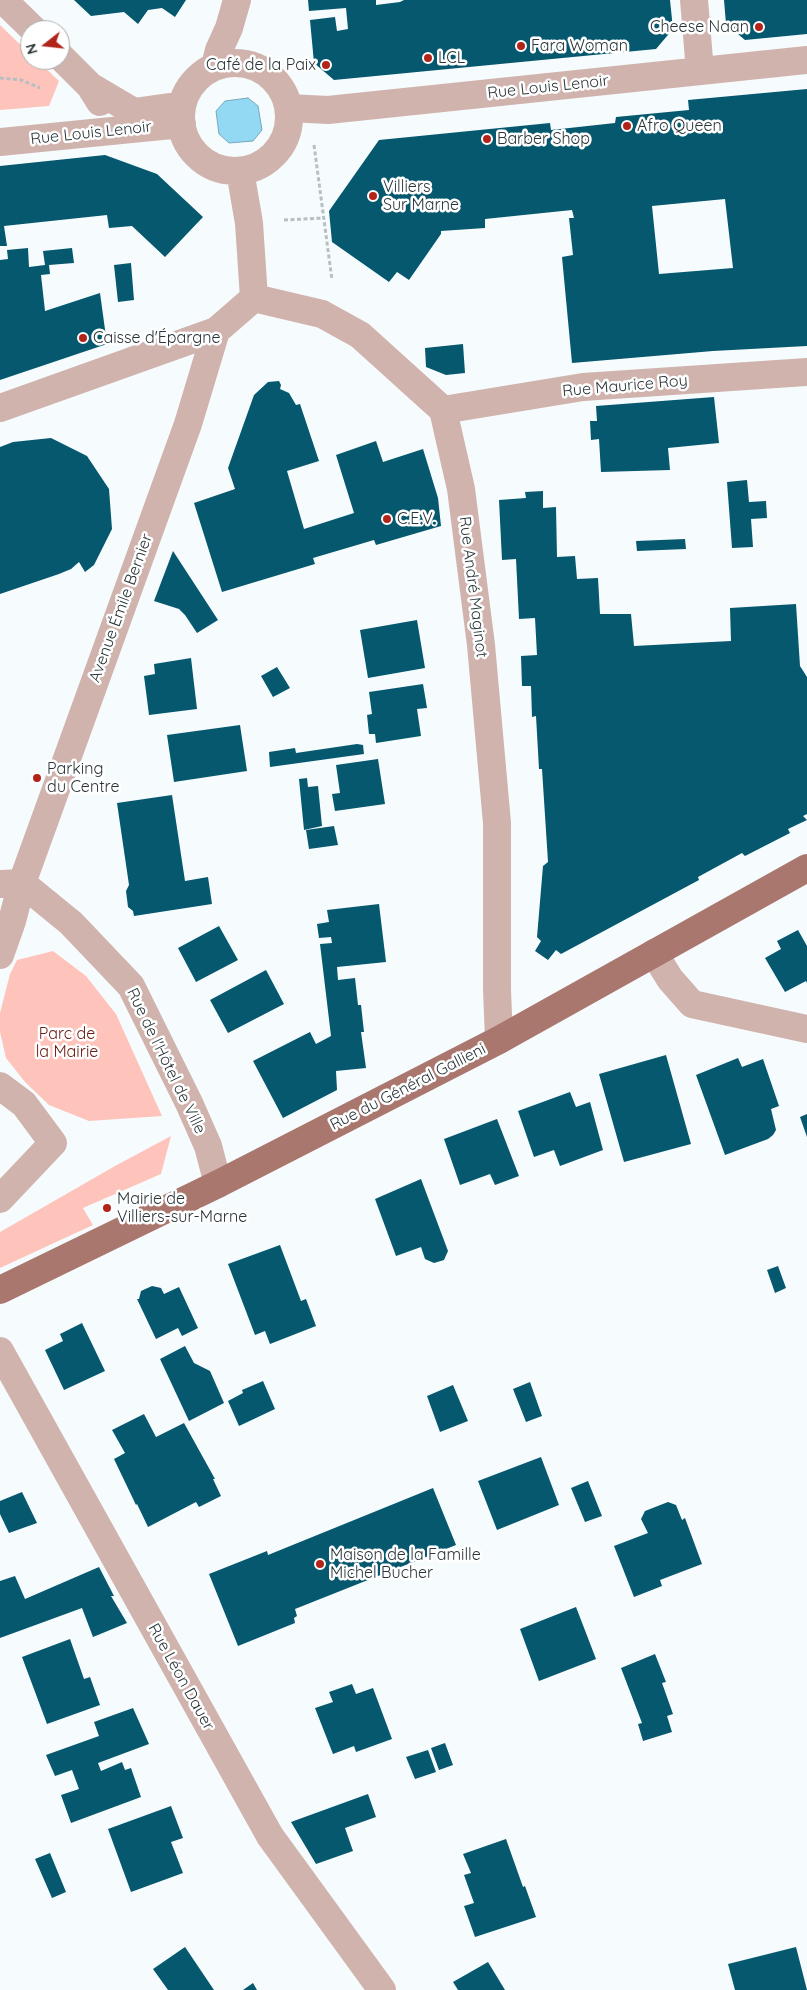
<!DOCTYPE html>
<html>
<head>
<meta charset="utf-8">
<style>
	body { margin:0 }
	#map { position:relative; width:807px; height:1990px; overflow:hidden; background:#f6fcfe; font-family:Quicksand,sans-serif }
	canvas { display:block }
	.north { position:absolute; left:20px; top:20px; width:50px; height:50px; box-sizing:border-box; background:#fff; border:1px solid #a9aeb0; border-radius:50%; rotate:254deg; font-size:14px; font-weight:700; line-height:20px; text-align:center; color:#293539 }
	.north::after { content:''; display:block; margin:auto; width:18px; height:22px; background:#b2231a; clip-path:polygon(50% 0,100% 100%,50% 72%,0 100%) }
</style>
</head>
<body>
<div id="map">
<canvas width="807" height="1990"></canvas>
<div class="north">N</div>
</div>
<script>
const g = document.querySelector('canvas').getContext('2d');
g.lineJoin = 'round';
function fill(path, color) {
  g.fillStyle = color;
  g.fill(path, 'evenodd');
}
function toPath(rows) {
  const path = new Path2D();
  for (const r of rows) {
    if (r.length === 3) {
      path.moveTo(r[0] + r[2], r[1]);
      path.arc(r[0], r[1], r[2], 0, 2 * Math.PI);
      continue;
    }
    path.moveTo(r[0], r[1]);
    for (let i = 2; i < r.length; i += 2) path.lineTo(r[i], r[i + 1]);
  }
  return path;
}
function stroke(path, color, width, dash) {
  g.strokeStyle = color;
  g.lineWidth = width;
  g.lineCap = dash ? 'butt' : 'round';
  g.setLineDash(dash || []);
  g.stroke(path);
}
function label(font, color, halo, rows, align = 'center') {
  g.font = font + ' Quicksand,sans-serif';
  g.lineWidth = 5;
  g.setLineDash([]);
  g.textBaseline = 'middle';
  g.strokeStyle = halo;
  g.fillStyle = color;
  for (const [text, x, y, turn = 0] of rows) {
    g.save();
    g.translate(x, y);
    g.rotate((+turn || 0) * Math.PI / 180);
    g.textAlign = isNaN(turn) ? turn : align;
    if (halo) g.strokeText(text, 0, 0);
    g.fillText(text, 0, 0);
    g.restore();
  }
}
const green = toPath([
	[0,25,30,54,30,60,37,60,59,81,49,106,0,110],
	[53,951,86,976,116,1014,162,1116,89,1121,49,1105,25,1082,6,1058,0,1032,0,1013,10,974,17,960],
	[171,1136,161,1174,83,1208,93,1225,0,1268,0,1232,115,1166]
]);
const water = toPath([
	[248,98,258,106,262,130,253,141,229,143,219,134,216,111,225,101,248,98]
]);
const building = toPath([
	[74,0,186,0,175,17,162,8,148,10,138,24,124,12,91,16],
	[308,0,376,0,376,5,400,2,404,0,670,0,673,29,656,49,334,80,314,63,310,20,335,17,337,31,348,29,346,8,309,11],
	[724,0,807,0,807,34,745,40,726,24],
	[807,89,807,346,713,351,572,363,562,257,573,255,569,218,574,218,572,210,485,219,485,228,441,231,441,234,409,280,397,272,389,282,332,242,329,211,379,140,550,123,551,130,615,123,616,117,689,110,688,100],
	[725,199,733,268,659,274,652,206],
	[105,155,157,174,203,217,165,257,132,226,109,228,107,215,4,226,7,246,0,246,0,166],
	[28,248,29,267,45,265,43,251,72,248,74,263,49,265,50,274,41,275,45,311,100,293,107,344,0,380,0,260,8,259,7,250],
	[131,263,134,300,118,302,114,265],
	[463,344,465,373,446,375,426,367,425,348],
	[279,381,281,385,280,389,289,393,296,405,300,404,319,461,287,471,304,529,354,513,336,455,376,441,383,462,423,449,438,498,441,526,376,545,374,540,313,558,315,564,222,592,194,503,235,489,228,468,254,395,268,382],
	[714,397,719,443,668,448,670,470,601,472,599,439,591,440,590,421,597,421,596,406],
	[51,438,87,456,109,489,112,529,94,565,85,572,79,562,71,569,59,574,0,594,0,447,13,442],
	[747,480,749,502,766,501,767,518,751,519,753,547,732,548,727,482],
	[543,491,543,508,556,507,557,557,575,556,577,579,598,578,600,614,631,614,634,646,731,641,730,608,796,604,800,666,807,677,807,814,803,816,807,820,788,829,790,833,745,856,742,853,698,877,699,880,561,954,556,950,548,960,535,951,541,941,537,937,543,866,548,862,542,769,539,769,536,716,532,717,531,686,522,686,521,656,537,655,535,618,519,619,516,559,502,560,499,500,526,498,525,492],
	[685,539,686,549,637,551,636,541],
	[173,551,218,620,197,633,185,615,179,609,154,601],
	[417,620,425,668,368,678,360,630],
	[191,658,197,709,149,715,144,676,155,674,154,664],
	[277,667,290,688,273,697,261,676],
	[423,684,427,708,417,709,421,736,376,743,375,734,369,734,367,715,372,714,369,692],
	[240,725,247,771,174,782,167,735],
	[357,744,363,745,364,754,270,767,269,752,295,748,296,753],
	[378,759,385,804,335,811,332,794,340,793,336,765],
	[307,778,308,787,318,786,322,826,304,830,299,779],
	[172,795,185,881,208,877,212,904,134,916,133,911,128,907,126,891,129,885,117,803],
	[334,826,338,845,309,849,306,830],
	[379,904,386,962,337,967,338,980,355,978,358,1005,361,1005,364,1032,361,1032,366,1068,336,1071,337,1090,283,1118,253,1061,310,1032,316,1044,331,1036,320,944,332,943,331,937,319,938,317,924,329,922,327,910],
	[219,926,238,960,196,982,178,948],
	[798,930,807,946,807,983,806,981,785,992,765,958,781,949,777,941],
	[266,970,284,1004,228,1033,210,1000],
	[666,1055,691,1144,624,1162,599,1074],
	[738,1058,742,1067,763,1059,779,1106,771,1109,776,1130,773,1135,768,1139,725,1155,696,1075],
	[570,1092,576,1107,590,1102,603,1150,560,1166,554,1150,534,1157,518,1111],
	[807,1114,807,1137,800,1117],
	[497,1119,519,1176,495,1185,490,1174,460,1185,444,1139],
	[421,1179,448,1251,444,1260,434,1263,425,1259,421,1247,396,1256,375,1199],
	[280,1245,301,1301,306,1299,316,1326,270,1344,265,1331,255,1335,228,1264],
	[778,1266,786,1288,775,1293,767,1270],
	[152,1286,161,1288,164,1294,179,1287,198,1328,182,1336,178,1328,156,1339,137,1299,139,1299,141,1291],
	[82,1323,105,1371,64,1390,45,1350,63,1341,60,1334],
	[185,1346,194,1363,210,1371,224,1403,189,1421,160,1359],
	[263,1381,275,1409,239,1426,228,1401,243,1393,242,1390],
	[530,1382,542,1416,526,1422,513,1389],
	[453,1385,468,1421,440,1432,427,1396],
	[144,1414,156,1437,184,1423,215,1479,213,1479,221,1496,199,1507,196,1502,148,1527,137,1504,136,1505,114,1459,125,1453,112,1430],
	[541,1457,559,1505,497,1530,478,1481],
	[588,1481,602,1516,585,1522,571,1488],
	[433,1488,456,1545,295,1609,297,1616,294,1618,295,1623,238,1646,209,1574,267,1551,268,1555],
	[22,1492,37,1523,9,1533,0,1514,0,1501],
	[668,1502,676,1505,682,1520,685,1518,702,1564,660,1580,662,1586,634,1597,614,1546,648,1533,641,1519,645,1511],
	[99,1567,114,1596,111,1596,127,1623,93,1637,82,1608,0,1638,0,1581,15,1576,25,1599],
	[576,1607,596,1659,539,1681,520,1629],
	[70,1639,84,1679,90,1677,100,1705,47,1724,22,1657],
	[655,1654,666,1682,662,1683,673,1714,667,1716,672,1732,643,1741,638,1724,642,1723,621,1668],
	[352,1684,356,1694,373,1688,392,1739,356,1752,354,1746,333,1754,315,1708,333,1702,329,1692],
	[133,1708,149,1744,98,1763,101,1771,122,1762,125,1770,131,1768,141,1797,71,1823,61,1795,79,1789,72,1770,55,1776,46,1755,99,1736,94,1722],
	[445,1743,453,1765,439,1770,431,1748],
	[428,1750,436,1772,415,1779,406,1757],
	[368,1794,376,1817,345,1828,353,1851,316,1864,291,1822],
	[171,1806,183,1838,171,1842,183,1873,131,1892,108,1829],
	[506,1839,523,1887,525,1886,536,1917,475,1937,464,1906,474,1903,464,1875,471,1873,463,1854],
	[50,1853,66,1892,52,1898,35,1859],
	[185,1947,214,1990,168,1990,153,1969],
	[796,1947,807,1990,735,1990,728,1964],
	[488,1962,505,1990,458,1990,453,1982],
	[253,1983,257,1990,243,1990]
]);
const path = toPath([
	[0,78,21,80,40,88],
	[314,145,332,280],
	[284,220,323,218]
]);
const minor = toPath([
	[3,0,34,30],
	[694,0,700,71],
	[60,56,90,86,100,102],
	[235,117,54],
	[215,66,219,50,229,28,237,0],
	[90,86,134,112,169,107],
	[289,108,328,110,807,60],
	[0,142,182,124],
	[240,171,249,223,254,298],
	[0,408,216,331,254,298,322,314,360,335,443,410,461,489,481,645,497,823,497,989,499,1040],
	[443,410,583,387,807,372],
	[0,884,22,883,71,923,131,986,189,1103,208,1146,218,1184],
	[654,953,670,979,692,1004,807,1029],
	[0,955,12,921,22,883,188,424,216,331],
	[0,1086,24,1104,53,1143,0,1199],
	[0,1351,270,1836,382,1990]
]);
const major = toPath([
	[0,1290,218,1184,499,1040,807,868]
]);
const markers = [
	[759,27,5,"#b2231a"],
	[521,46,5,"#b2231a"],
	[428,58,5,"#b2231a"],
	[326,65,5,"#b2231a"],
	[627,126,5,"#b2231a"],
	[487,139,5,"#b2231a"],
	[373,196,5,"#b2231a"],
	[83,338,5,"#b2231a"],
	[387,519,5,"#b2231a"],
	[37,778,5,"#b2231a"],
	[107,1208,5,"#b2231a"],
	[320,1564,5,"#b2231a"]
];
const poiNames = [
	["Cheese Naan",749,27,"right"],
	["Fara Woman",531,46],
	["LCL",438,58],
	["Café de la Paix",316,65,"right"],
	["Afro Queen",637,126],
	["Barber Shop",497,139],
	["Villiers",383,187],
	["Sur Marne",383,205],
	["Caisse d'Épargne",93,338],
	["C.E.V.",397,519],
	["Parking",47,769],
	["du Centre",47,787],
	["Mairie de",117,1199],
	["Villiers-sur-Marne",117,1217],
	["Maison de la Famille",330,1555],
	["Michel Bucher",330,1573]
];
const streetNames = [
	["Rue Louis Lenoir",548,87,-6],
	["Rue Louis Lenoir",91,133,-6],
	["Rue Maurice Roy",625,386,-5],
	["Rue André Maginot",473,587,83],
	["Avenue Émile Bernier",121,608,-70],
	["Rue de l'Hôtel de Ville",166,1061,64],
	["Rue du Général Gallieni",408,1087,-27],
	["Rue Léon Dauer",181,1677,61]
];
const parkNames = [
	["Parc de",67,1034],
	["la Mairie",67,1052]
];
fill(green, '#fec4bb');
fill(water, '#94d9f3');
stroke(water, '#74a8bb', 1);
fill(building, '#05586e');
stroke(path, '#b7bfc2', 3, [4, 2.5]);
stroke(minor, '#d1b3ae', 28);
stroke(major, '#aa776f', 28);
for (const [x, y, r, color] of markers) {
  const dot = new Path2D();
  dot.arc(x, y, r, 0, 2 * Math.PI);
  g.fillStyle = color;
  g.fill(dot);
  stroke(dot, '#fff', 2);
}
label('16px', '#293539', '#fff', poiNames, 'left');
label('16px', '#293539', '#fff', streetNames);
label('16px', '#6a2018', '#fff', parkNames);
</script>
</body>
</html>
